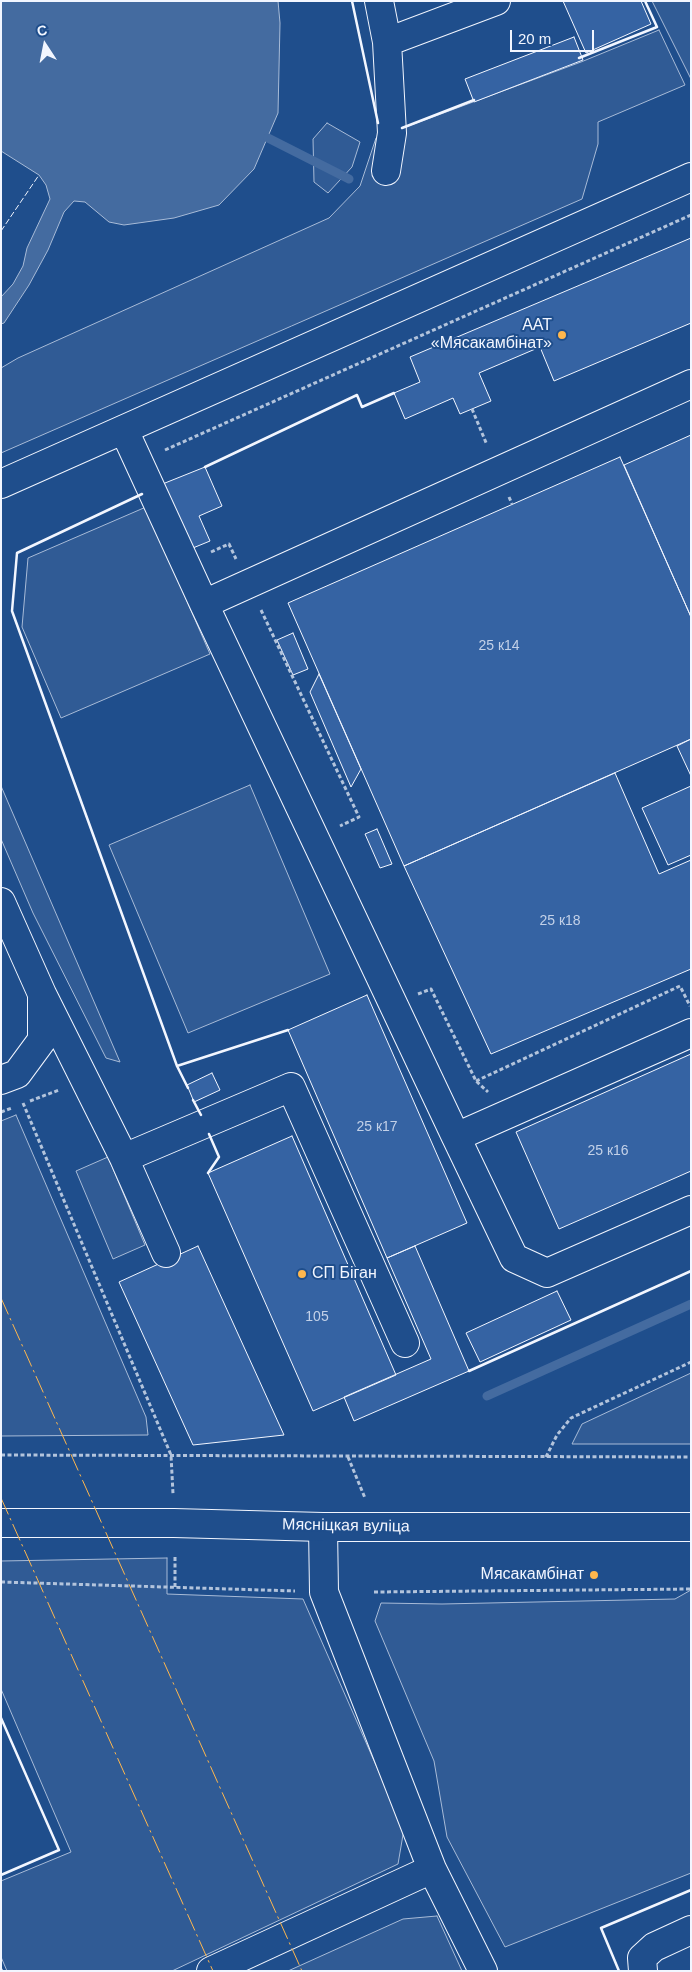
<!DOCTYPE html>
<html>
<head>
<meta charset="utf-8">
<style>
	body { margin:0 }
	#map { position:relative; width:692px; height:1972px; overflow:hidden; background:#1f4e8c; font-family:Arial,sans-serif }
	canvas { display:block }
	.frame { position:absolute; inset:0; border:2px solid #f2f6ff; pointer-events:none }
	.north { position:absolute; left:20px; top:20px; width:50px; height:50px; -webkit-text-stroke:4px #1f4e8c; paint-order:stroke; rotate:349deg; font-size:14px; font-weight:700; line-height:20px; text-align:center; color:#f2f6ff }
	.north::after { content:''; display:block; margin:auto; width:18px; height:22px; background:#f2f6ff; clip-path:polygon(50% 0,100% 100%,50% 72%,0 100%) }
	.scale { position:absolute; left:510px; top:30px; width:84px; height:22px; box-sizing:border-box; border:2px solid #f2f6ff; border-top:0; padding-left:6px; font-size:15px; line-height:18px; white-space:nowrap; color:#f2f6ff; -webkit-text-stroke:4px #1f4e8c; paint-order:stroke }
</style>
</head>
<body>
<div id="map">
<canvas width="692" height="1972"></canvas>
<div class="frame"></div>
<div class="north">С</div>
<div class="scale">20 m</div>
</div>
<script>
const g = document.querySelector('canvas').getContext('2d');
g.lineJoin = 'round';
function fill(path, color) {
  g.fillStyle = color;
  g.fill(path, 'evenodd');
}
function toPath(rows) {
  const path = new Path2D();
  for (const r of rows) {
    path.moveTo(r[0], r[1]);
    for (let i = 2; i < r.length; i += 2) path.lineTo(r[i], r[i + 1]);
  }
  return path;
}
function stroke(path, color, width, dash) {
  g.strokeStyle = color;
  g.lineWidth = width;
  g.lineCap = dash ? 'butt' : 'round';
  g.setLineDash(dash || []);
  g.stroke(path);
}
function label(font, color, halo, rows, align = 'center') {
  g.font = font + ' Arial,sans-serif';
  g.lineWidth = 4;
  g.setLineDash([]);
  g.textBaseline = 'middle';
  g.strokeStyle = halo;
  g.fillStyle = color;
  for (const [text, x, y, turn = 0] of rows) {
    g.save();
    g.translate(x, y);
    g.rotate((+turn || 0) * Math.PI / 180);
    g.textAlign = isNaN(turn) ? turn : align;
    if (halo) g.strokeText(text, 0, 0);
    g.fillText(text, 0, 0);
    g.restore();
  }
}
const built = toPath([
	[652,1,691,1,691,79,652,1],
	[659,30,685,85,598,122,598,144,582,199,1,453,1,368,18,358,329,218,360,186,376,138,581,62,659,30],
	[327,123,360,142,352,167,328,193,314,182,313,139,327,123],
	[146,507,210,654,61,718,22,627,28,558,146,507],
	[250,785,330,974,188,1033,109,845,250,785],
	[1,786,120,1062,106,1058,33,913,1,839,1,786],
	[16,1115,146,1417,148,1435,1,1436,1,1121,16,1115],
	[108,1157,145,1245,113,1259,76,1171,108,1157],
	[691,1373,691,1444,572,1444,582,1424,691,1373],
	[167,1558,167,1594,303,1599,404,1829,398,1864,172,1971,7,1971,1,1957,1,1881,71,1852,1,1689,1,1561,167,1558],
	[691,1590,691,1873,505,1947,447,1837,434,1761,375,1621,381,1603,442,1604,675,1599,691,1590],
	[437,1916,462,1971,288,1971,403,1919,437,1916]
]);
const water = toPath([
	[1,1,278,1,280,23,278,113,254,169,219,205,174,218,124,225,109,222,85,202,74,201,64,212,48,250,29,285,4,323,1,324,1,297,13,284,23,266,27,248,50,199,46,185,39,175,1,151,1,1]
]);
const stream = toPath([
	[268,138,349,179],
	[487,1396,691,1304]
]);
const building = toPath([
	[563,1,641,1,651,24,586,53,563,1],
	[574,37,583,60,474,102,465,79,574,37],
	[691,238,691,323,554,381,540,347,479,373,491,401,460,414,453,398,405,419,394,393,420,382,410,357,691,238],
	[691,435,691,617,624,465,691,435],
	[620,457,691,617,691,739,404,866,288,603,620,457],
	[205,467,222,506,199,516,210,541,188,550,160,485,205,467],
	[293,633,308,669,293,675,277,640,293,633],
	[319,674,361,769,351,787,310,692,319,674],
	[691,739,691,776,677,746,691,739],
	[615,773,659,874,691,860,691,969,491,1054,404,866,615,773],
	[691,786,691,855,668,865,642,808,691,786],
	[377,829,392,864,380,868,365,834,377,829],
	[367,995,467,1223,387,1258,288,1030,367,995],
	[691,1054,691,1171,559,1229,516,1132,691,1054],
	[212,1073,220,1090,194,1102,187,1085,212,1073],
	[292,1136,396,1375,313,1411,208,1173,292,1136],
	[198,1246,284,1435,193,1445,119,1282,198,1246],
	[415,1246,469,1371,354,1421,344,1397,431,1359,387,1258,415,1246],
	[557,1291,571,1320,480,1362,466,1333,557,1291]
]);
const path = toPath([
	[472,409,487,445],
	[165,450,691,215],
	[509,497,512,504],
	[211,552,229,544,236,559],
	[261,610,359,817,340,826],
	[418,994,431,989,476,1081,488,1092],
	[476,1081,680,986,690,1006],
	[30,1101,59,1090],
	[23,1103,171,1455,173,1494],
	[1,1112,12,1108],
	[1,1455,691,1457],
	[348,1457,365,1498],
	[546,1457,557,1435,571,1418,691,1362],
	[1,1582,295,1591],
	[175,1587,175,1555],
	[374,1592,691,1589]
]);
const minor = toPath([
	[379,1,387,42],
	[386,171,392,133,387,42,496,1],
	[124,430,204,604,456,1137,691,1033],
	[1,484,691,177],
	[204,604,691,384],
	[1,902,42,994,42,1040,17,1074,1,1080],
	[42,994,124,1158,166,1253],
	[456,1137,514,1258,547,1273,691,1210],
	[124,1158,291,1087,405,1343],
	[323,1527,324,1592,432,1869,483,1971],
	[211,1971,432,1869],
	[643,1971,642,1958,654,1947,691,1930]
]);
const major = toPath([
	[1,1523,174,1523,323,1527,691,1527]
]);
const fence = toPath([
	[1,231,39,175]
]);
const wall = toPath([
	[352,1,378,123],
	[579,58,657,27,645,1],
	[402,128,474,100],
	[205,467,357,395,362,407,394,393],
	[142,494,17,553,12,611,177,1066,188,1088],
	[177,1066,288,1030],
	[193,1100,201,1115],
	[208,1173,219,1157,209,1134],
	[469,1371,691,1271],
	[1,1718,59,1850,1,1875],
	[1,1969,2,1971],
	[619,1971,601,1928,691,1890]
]);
const power = toPath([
	[1,1298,302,1971],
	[1,1498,213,1971]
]);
const markers = [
	[562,335,5,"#ffb74d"],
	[302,1274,5,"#ffb74d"],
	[594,1575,5,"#ffb74d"]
];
const numberNames = [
	["25 к14",499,646],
	["25 к18",560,921],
	["25 к17",377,1127],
	["25 к16",608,1151],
	["105",317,1317]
];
const poiNames = [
	["ААТ",552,326],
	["«Мясакамбінат»",552,344],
	["СП Біган",312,1274,"left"],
	["Мясакамбінат",584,1575]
];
const streetNames = [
	["Мясніцкая вуліца",346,1526,1]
];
fill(built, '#305b95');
stroke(built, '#a8bbd7', 1);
fill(water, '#446ba0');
stroke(water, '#a8bbd7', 1);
stroke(stream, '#446ba0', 9);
fill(building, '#3563a3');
stroke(building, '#f2f6ff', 1);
stroke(minor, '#f2f6ff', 30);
stroke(major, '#f2f6ff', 30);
stroke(path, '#b3c4dc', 3, [4, 2.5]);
stroke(minor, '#1f4e8c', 28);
stroke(major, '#1f4e8c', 28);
stroke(fence, '#f2f6ff', 1, [6, 2.5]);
stroke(wall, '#f2f6ff', 2.5);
stroke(power, '#ffb74d', 1, [18, 4, 2.5, 4]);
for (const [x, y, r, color] of markers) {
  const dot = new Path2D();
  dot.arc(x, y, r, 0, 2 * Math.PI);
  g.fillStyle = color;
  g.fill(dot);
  stroke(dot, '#1f4e8c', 2);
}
label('14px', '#c3d1e8', null, numberNames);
label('16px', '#f2f6ff', '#1f4e8c', poiNames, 'right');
label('16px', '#f2f6ff', '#1f4e8c', streetNames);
</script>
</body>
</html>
